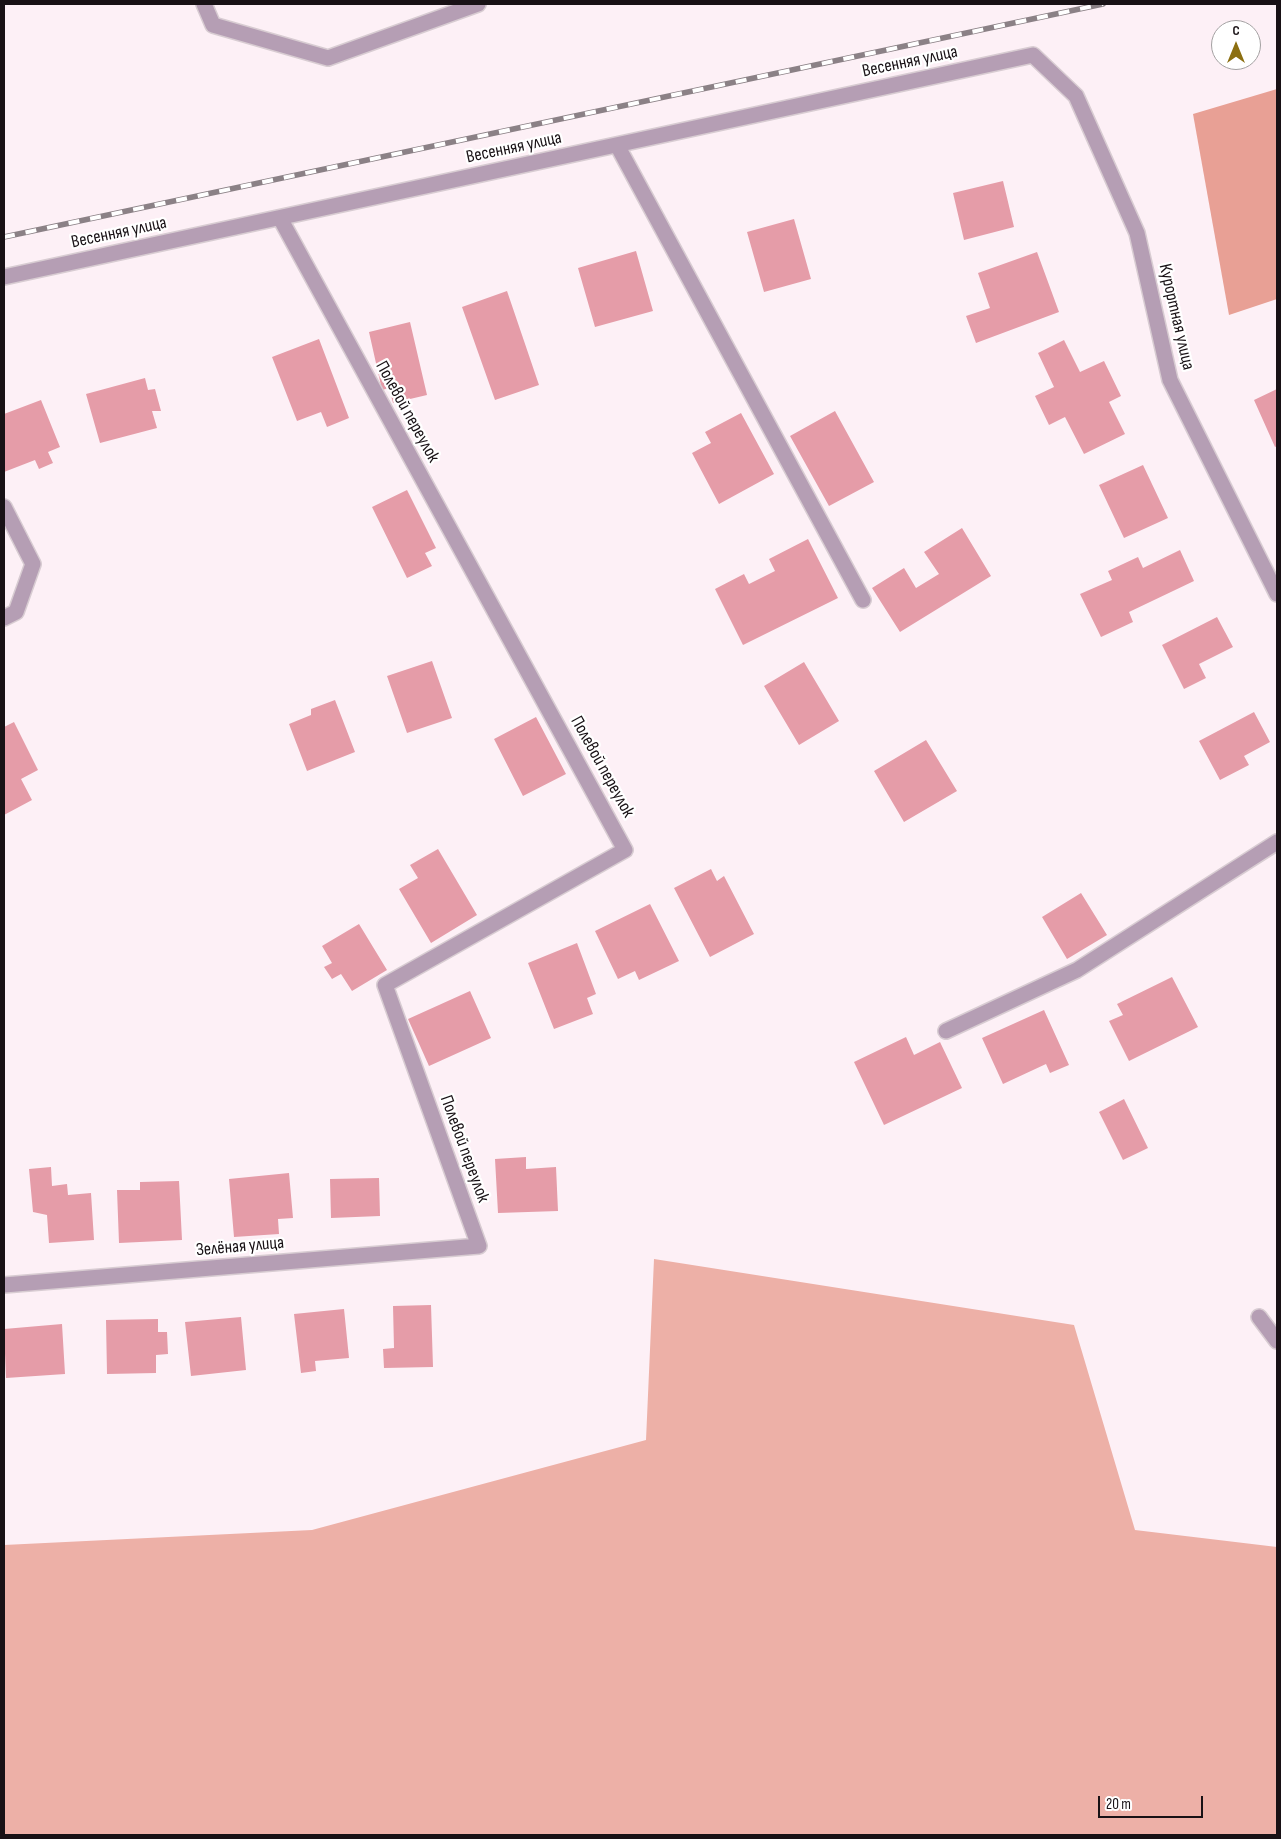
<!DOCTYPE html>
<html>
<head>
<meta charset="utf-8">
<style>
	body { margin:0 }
	#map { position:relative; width:1281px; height:1839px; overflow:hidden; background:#fdf0f6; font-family:"Sofia Sans Condensed",sans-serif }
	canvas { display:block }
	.frame { position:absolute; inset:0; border:5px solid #181115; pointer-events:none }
	.north { position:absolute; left:1211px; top:20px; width:50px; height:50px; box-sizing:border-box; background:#fff; border:1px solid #a3a0a1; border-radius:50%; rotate:0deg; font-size:14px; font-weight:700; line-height:20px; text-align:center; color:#181115 }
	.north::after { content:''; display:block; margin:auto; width:18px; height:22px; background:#8c6f11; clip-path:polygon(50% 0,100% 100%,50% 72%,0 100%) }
	.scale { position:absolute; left:1098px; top:1796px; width:105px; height:22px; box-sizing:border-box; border:2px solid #181115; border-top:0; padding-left:6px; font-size:15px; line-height:18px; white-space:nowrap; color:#181115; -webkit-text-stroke:4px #fff; paint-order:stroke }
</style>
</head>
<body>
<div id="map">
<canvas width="1281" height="1839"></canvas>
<div class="frame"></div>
<div class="north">С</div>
<div class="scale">20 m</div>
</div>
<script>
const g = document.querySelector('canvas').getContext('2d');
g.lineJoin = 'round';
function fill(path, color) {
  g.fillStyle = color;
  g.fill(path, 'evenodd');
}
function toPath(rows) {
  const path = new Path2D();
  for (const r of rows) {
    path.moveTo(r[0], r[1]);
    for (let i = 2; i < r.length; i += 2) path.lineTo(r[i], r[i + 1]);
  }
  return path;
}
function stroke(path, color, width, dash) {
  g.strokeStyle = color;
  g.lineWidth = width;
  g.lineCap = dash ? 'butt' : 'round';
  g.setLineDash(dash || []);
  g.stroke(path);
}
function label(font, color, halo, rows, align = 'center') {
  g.font = font + ' "Sofia Sans Condensed",sans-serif';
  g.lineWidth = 4.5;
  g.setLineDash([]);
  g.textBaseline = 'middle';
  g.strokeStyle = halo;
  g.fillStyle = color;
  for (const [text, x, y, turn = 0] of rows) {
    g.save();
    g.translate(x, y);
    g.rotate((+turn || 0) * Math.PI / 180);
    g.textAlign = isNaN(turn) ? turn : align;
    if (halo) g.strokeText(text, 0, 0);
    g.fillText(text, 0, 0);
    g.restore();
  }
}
const green = toPath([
	[654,1259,1074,1325,1135,1530,1277,1547,1277,1835,4,1835,4,1545,312,1530,646,1440]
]);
const forest = toPath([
	[1277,89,1277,299,1229,315,1193,114]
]);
const building = toPath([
	[1003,181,1014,227,964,240,953,193],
	[794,219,811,279,764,292,747,232],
	[636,251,653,311,595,327,578,268],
	[1037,252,1059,312,976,343,966,316,990,308,978,273],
	[507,291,539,385,495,400,462,307],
	[410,322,427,395,393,403,389,388,382,390,369,332],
	[319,339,349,418,327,427,321,412,297,421,272,357],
	[1064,340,1080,372,1104,361,1121,396,1109,402,1125,434,1084,454,1065,417,1049,425,1035,396,1054,387,1038,353],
	[145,378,148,390,155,389,161,411,152,411,157,428,100,443,86,394],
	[1277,389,1277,446,1275,447,1254,400],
	[41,400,60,447,48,452,53,463,39,469,35,460,4,472,4,414],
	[835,411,874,482,829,506,790,436],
	[741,413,774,474,719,504,692,453,711,443,705,432],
	[1143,465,1168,518,1124,538,1099,485],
	[407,490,436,548,425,553,432,566,407,578,372,507],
	[962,528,991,576,900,632,872,588,904,568,916,588,939,574,924,552],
	[808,539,838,598,743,645,715,589,744,574,749,584,775,571,769,559],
	[1180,550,1194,581,1129,612,1133,622,1101,637,1080,594,1112,580,1108,571,1138,557,1143,568],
	[1217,617,1233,647,1199,664,1206,678,1184,689,1162,645],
	[432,661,452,718,407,733,387,676],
	[804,662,839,721,799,745,764,686],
	[335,700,355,752,307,771,289,724,311,715,311,709],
	[1254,712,1270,742,1244,756,1249,765,1220,780,1199,741],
	[536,717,566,774,523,796,494,739],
	[14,722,38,770,21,779,32,800,4,815,4,727],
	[926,740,957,791,904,822,874,771],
	[438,849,477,915,431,943,399,889,418,878,410,865],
	[711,869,717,881,724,876,754,934,710,957,674,888],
	[1081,893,1107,935,1067,959,1042,917],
	[650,904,679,961,639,980,635,971,618,979,595,931],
	[359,924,387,970,352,991,341,974,332,979,324,967,332,963,322,946],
	[577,943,596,994,587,998,593,1014,554,1029,528,963],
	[1172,977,1198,1027,1129,1061,1109,1021,1123,1015,1117,1004],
	[470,991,491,1038,429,1066,408,1019],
	[1044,1010,1069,1065,1050,1073,1046,1064,1003,1084,982,1038],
	[906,1037,914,1055,940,1042,962,1088,884,1125,854,1062],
	[1124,1099,1148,1148,1123,1160,1099,1112],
	[526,1157,526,1169,556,1167,558,1211,498,1213,495,1159],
	[51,1167,52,1186,67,1184,68,1195,91,1193,94,1240,49,1243,47,1215,33,1212,29,1169],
	[289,1173,293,1218,278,1219,279,1234,234,1237,229,1179],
	[379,1178,380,1216,331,1218,330,1179],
	[179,1181,182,1240,119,1243,117,1190,140,1190,140,1182],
	[431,1305,433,1367,384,1368,383,1349,394,1348,393,1306],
	[344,1309,349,1358,315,1361,316,1371,301,1373,294,1314],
	[241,1317,246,1370,191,1376,185,1322],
	[158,1319,158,1332,167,1332,168,1354,156,1355,156,1373,107,1374,106,1320],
	[62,1324,65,1374,6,1378,4,1329]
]);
const minor = toPath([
	[204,4,213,25,328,58,478,4],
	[617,145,863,600],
	[4,277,1033,55,1076,96,1137,233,1170,380,1277,594],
	[4,507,33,564,16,612,4,618],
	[946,1031,1077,970,1277,842],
	[4,1285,479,1246,385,985,625,850,280,218],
	[1259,1317,1277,1341]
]);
const rail = toPath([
	[4,237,1103,4]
]);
const streetNames = [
	["Весенняя улица",910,62,-12],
	["Весенняя улица",514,148,-12],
	["Весенняя улица",119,233,-12],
	["Курортная улица",1176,317,77],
	["Полевой переулок",407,412,61],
	["Полевой переулок",602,767,61],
	["Полевой переулок",464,1149,70],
	["Зелёная улица",240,1247,-5]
];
fill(green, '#edb0a7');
fill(forest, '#e8a095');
fill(building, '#e59ca8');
stroke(minor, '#d8ccd2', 18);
stroke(minor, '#b59eb4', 15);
stroke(rail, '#8b8186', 5.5);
stroke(rail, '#fff', 4, [11]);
label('18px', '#181115', '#fff', streetNames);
</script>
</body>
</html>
